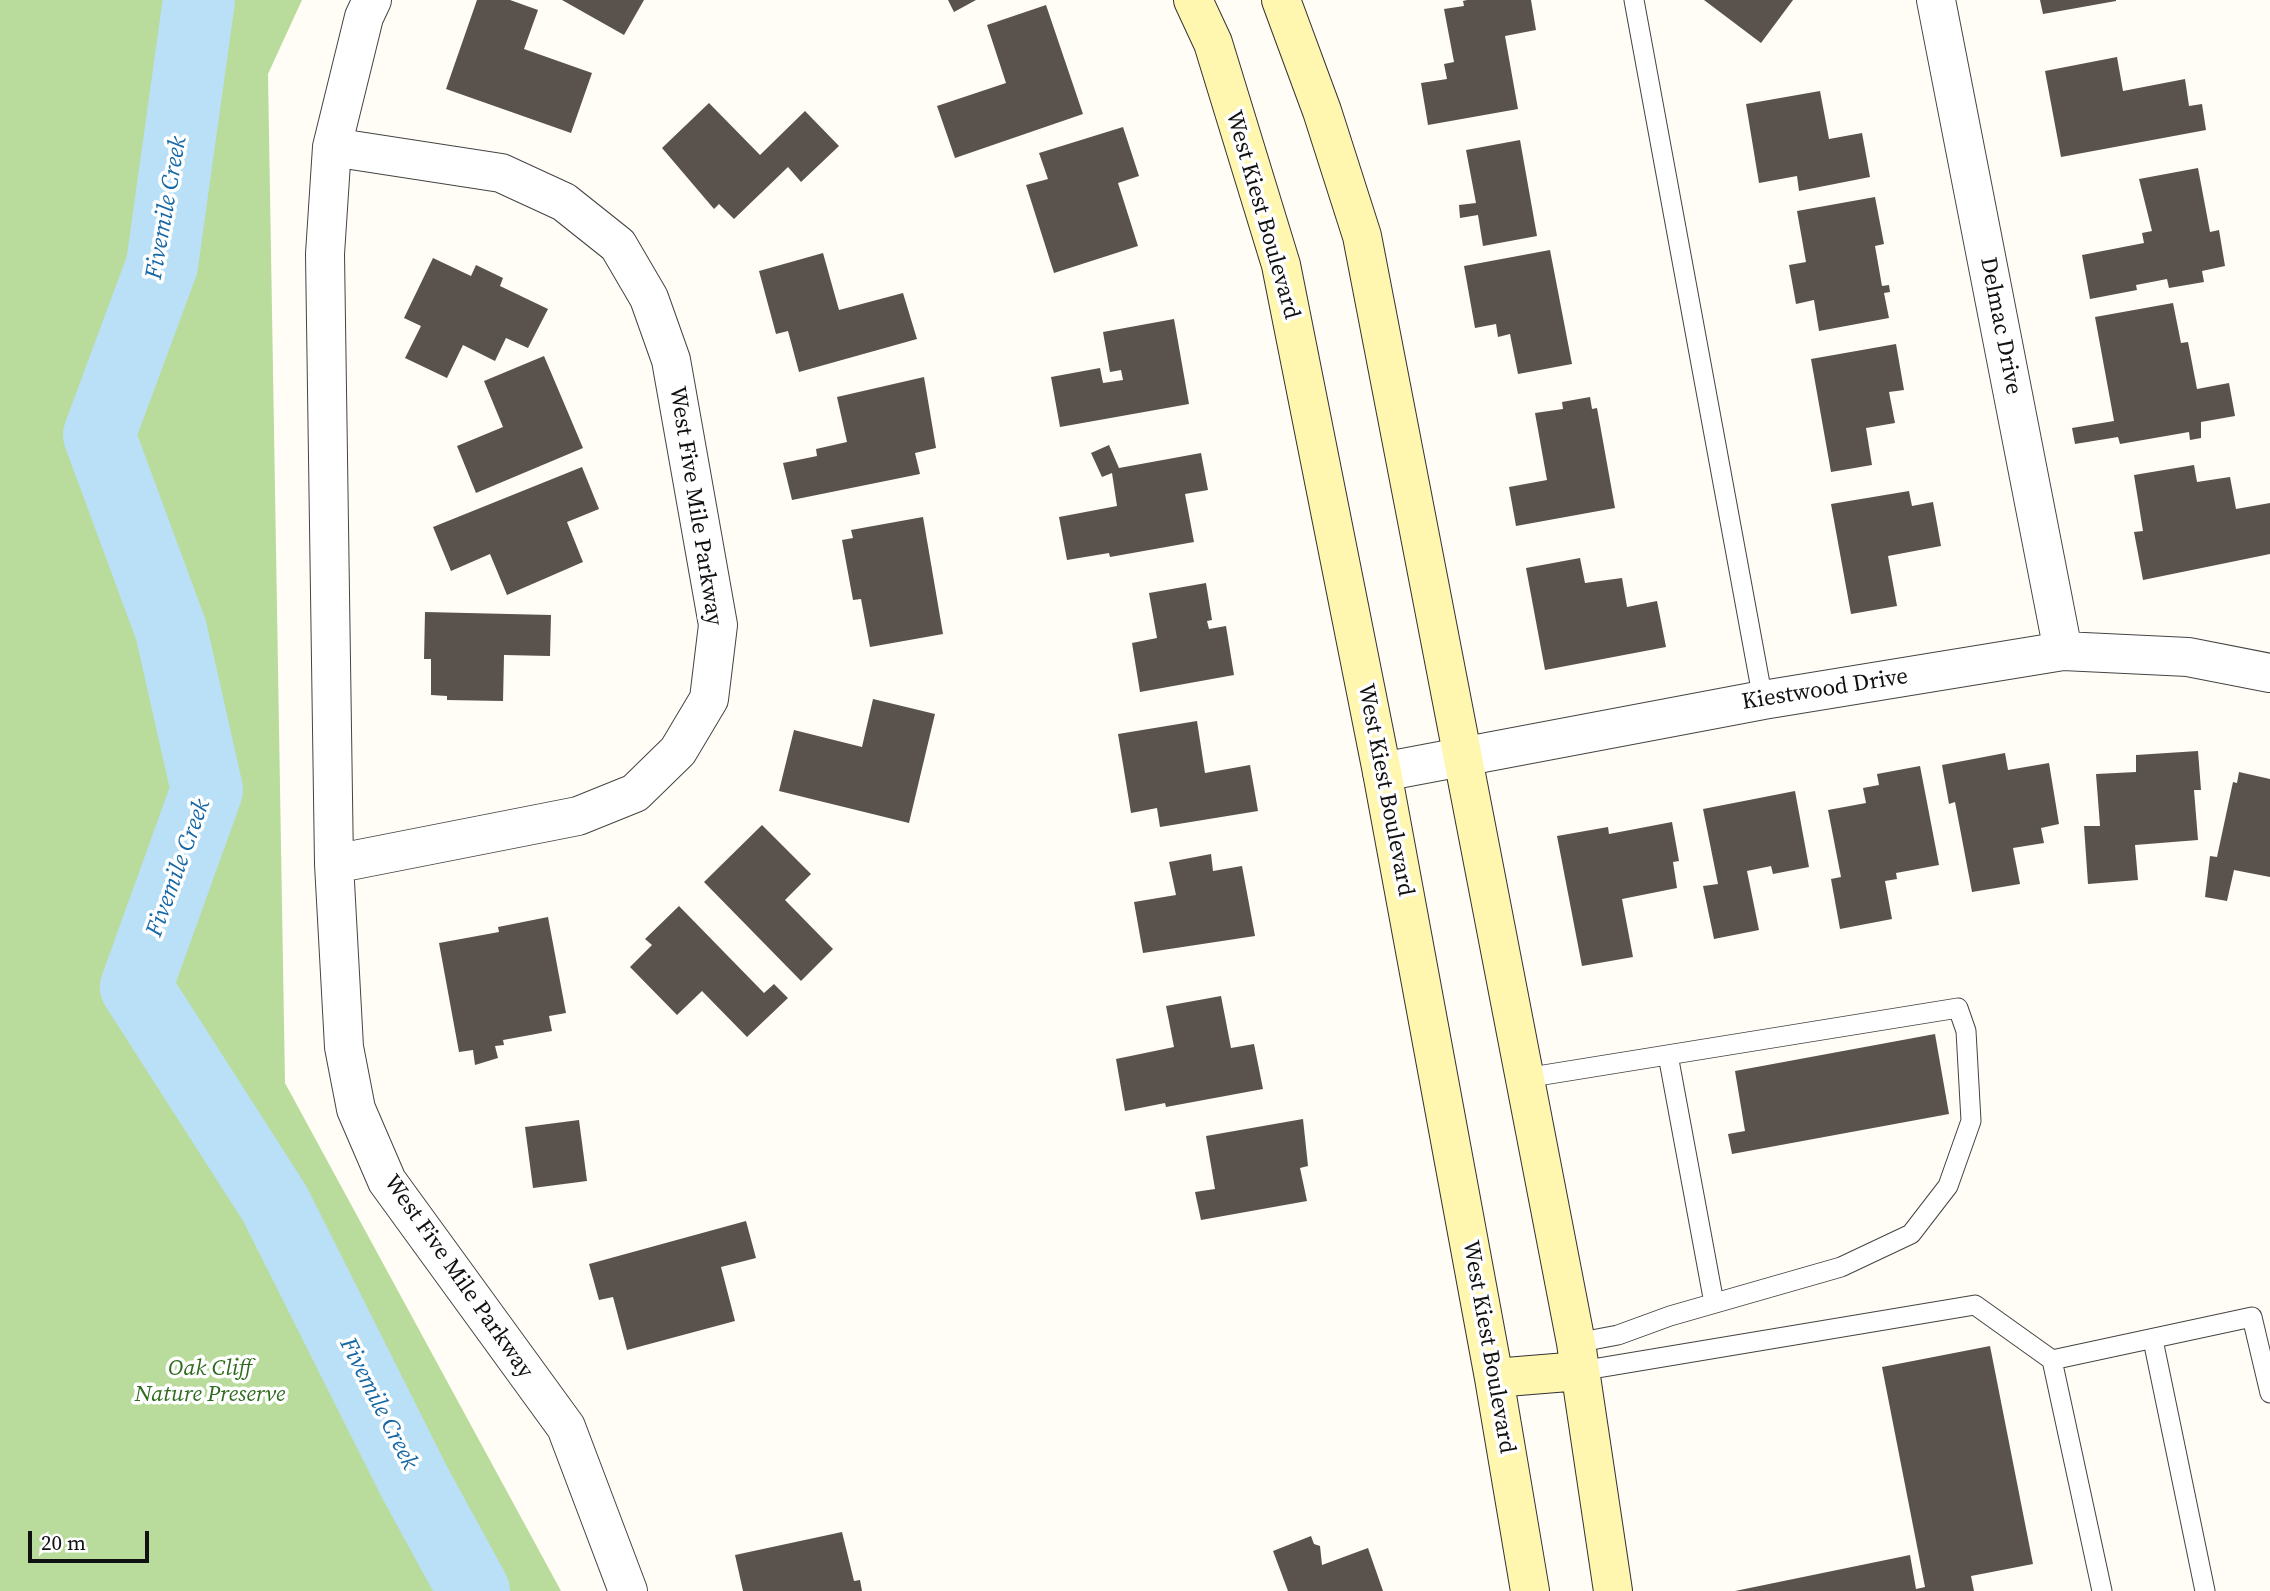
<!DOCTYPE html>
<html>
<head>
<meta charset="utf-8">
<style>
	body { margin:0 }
	#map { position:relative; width:2270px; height:1591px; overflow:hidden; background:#fffdf5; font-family:"Source Serif 4",serif }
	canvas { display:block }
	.scale { position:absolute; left:28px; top:1531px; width:121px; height:32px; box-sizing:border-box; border:4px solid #111; border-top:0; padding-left:9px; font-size:21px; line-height:24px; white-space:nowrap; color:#111; -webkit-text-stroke:5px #fff; paint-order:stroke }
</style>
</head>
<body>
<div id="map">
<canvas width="2270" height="1591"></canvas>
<div class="scale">20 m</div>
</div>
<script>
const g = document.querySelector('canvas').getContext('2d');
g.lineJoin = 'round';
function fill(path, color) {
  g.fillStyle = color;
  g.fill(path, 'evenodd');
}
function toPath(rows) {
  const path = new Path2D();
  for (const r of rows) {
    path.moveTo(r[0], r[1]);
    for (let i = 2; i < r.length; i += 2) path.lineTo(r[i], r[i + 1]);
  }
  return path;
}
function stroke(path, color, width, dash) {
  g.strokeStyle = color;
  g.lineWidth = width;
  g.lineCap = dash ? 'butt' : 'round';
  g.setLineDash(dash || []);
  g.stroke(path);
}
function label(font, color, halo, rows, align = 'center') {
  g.font = font + ' "Source Serif 4",serif';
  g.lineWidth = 7;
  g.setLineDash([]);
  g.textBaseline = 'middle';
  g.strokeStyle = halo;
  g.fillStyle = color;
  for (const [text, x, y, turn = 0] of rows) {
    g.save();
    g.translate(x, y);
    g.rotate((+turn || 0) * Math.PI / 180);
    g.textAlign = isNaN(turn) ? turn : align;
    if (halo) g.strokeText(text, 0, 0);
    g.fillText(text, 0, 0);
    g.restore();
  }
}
const forest = toPath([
	[0,0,302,0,268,74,285,1083,561,1591,0,1591]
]);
const river = toPath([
	[199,0,162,265,99,435,171,630,207,790,136,987,275,1204,415,1483,474,1591]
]);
const building = toPath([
	[477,0,510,0,538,10,524,49,592,73,571,133,446,89],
	[562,0,644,0,624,35],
	[948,0,976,0,954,12],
	[1467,0,1531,0,1536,30,1505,36,1518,109,1428,125,1421,83,1447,79,1444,64,1454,62,1444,9,1464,6,1463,1],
	[1704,0,1793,0,1761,43],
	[2040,0,2116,0,2116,1,2043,14],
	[1046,5,1083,114,955,158,937,106,1006,83,987,25],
	[2117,57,2123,91,2185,79,2189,106,2202,104,2206,130,2061,157,2045,71],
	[1820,91,1829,139,1862,133,1870,177,1799,191,1797,176,1759,183,1746,104],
	[709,103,760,155,805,111,839,146,801,182,788,167,734,219,719,204,714,209,662,148],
	[1123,127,1139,176,1118,183,1138,246,1054,273,1026,185,1048,179,1039,153],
	[1520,140,1537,236,1483,246,1478,215,1460,218,1459,205,1476,203,1466,150],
	[2198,168,2210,232,2219,230,2225,266,2202,271,2204,282,2169,288,2167,279,2136,285,2137,290,2090,299,2082,255,2144,243,2142,233,2152,231,2139,179],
	[1875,197,1884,244,1875,246,1882,286,1889,285,1890,292,1884,293,1889,318,1819,331,1814,300,1796,304,1789,265,1806,262,1797,211],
	[1550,250,1572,364,1518,374,1510,334,1498,337,1496,324,1475,328,1464,266],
	[823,253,839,310,903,293,917,339,799,372,788,331,776,334,759,271],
	[433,258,471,276,476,265,503,278,500,286,548,309,528,348,506,338,495,361,463,345,447,378,405,358,421,326,404,318],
	[2173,303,2181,343,2188,342,2197,389,2229,383,2235,416,2201,422,2201,438,2190,440,2189,432,2120,444,2118,437,2075,444,2072,428,2114,421,2095,317],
	[1174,319,1189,404,1060,427,1051,377,1100,368,1103,383,1123,380,1121,370,1110,372,1103,332],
	[1896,344,1904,390,1889,392,1895,423,1866,428,1872,465,1831,472,1811,359],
	[544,356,583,448,476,493,457,446,503,427,484,381],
	[924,377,936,448,915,453,920,474,792,500,783,463,817,456,816,449,847,442,837,397],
	[1590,397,1592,409,1597,408,1615,508,1516,526,1509,487,1547,480,1535,413,1563,409,1562,402],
	[1109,445,1119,468,1201,453,1208,490,1185,494,1194,542,1110,557,1109,553,1067,560,1059,517,1117,506,1112,473,1102,477,1091,453],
	[2194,465,2197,482,2230,477,2236,509,2270,503,2270,554,2143,580,2134,532,2143,531,2134,475],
	[582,467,599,509,567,522,583,562,507,595,490,554,451,571,433,527],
	[1909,491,1912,506,1933,502,1941,546,1888,556,1897,606,1851,614,1831,504],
	[923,517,943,634,870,647,861,599,853,600,842,540,853,538,851,530],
	[1580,558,1585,583,1622,578,1627,607,1657,601,1666,647,1545,670,1526,568],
	[1206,583,1212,620,1207,621,1209,629,1226,626,1234,675,1140,692,1132,643,1157,638,1149,593],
	[425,612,551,615,550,656,504,655,503,701,447,700,447,696,431,695,431,659,424,659],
	[873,699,935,714,909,823,779,791,794,730,862,747],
	[1197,721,1205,773,1250,765,1258,811,1160,827,1157,808,1131,813,1118,734],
	[2198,751,2201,790,2194,790,2198,840,2135,845,2138,880,2088,884,2084,826,2100,826,2096,774,2136,772,2136,755],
	[2005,753,2008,770,2049,763,2059,824,2041,828,2044,843,2013,848,2020,884,1972,892,1955,802,1949,804,1942,765],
	[1920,766,1939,865,1896,873,1897,879,1885,881,1892,919,1840,929,1831,879,1841,877,1828,810,1866,803,1863,788,1879,785,1877,774],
	[2239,772,2270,779,2270,877,2234,870,2227,901,2205,897,2210,856,2217,857,2233,782,2237,783],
	[1795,791,1809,867,1773,874,1771,866,1747,871,1759,930,1714,939,1703,886,1718,884,1703,809],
	[1672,822,1679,861,1673,862,1677,888,1622,899,1633,957,1582,966,1557,836,1608,827,1609,834],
	[762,825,811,874,785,900,833,949,801,981,704,882],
	[1211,854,1213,871,1242,866,1255,936,1143,953,1134,902,1176,895,1169,862],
	[679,906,764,993,774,984,788,998,747,1037,702,991,677,1015,630,967,652,945,645,939],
	[548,917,566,1013,549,1016,552,1031,503,1040,504,1045,495,1046,498,1058,475,1065,473,1050,459,1052,439,943,499,932,498,927],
	[1221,996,1231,1048,1254,1044,1263,1089,1166,1107,1165,1103,1125,1111,1116,1059,1174,1047,1166,1006],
	[1935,1034,1949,1114,1732,1154,1728,1134,1745,1131,1735,1071],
	[1303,1119,1308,1166,1300,1168,1307,1201,1201,1220,1195,1192,1215,1189,1206,1136],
	[579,1120,587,1181,533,1188,525,1127],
	[746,1221,756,1258,721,1267,735,1321,627,1350,613,1297,599,1300,589,1264],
	[1990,1346,2033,1564,1971,1576,1974,1591,1735,1591,1910,1555,1916,1589,1925,1587,1882,1367],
	[842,1532,854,1581,860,1580,862,1591,743,1591,735,1555],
	[1311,1536,1314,1544,1320,1546,1322,1565,1368,1548,1383,1591,1288,1591,1273,1551]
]);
const service = toPath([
	[1634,0,1763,700],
	[1668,1055,1714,1303],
	[1525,1078,1958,1008,1966,1031,1971,1121,1948,1186,1911,1234,1841,1267,1670,1316,1618,1335,1576,1343],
	[2153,1340,2205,1591],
	[2052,1360,2102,1591],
	[1580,1371,1975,1305,2052,1360,2252,1317,2270,1393]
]);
const minor = toPath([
	[372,0,364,17,332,147,325,254,334,864,344,1047,356,1109,387,1181,566,1427,628,1591],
	[1936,0,2063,651],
	[332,147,501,173,564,202,618,245,649,298,671,360,718,625,709,699,678,751,635,793,578,816,334,864],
	[1382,772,1763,700,2063,651,2188,657,2270,673]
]);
const secondary = toPath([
	[1193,0,1213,43,1281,265,1382,772,1494,1378,1530,1591],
	[1281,0,1322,111,1362,236,1576,1343,1613,1591],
	[1494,1378,1580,1371]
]);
const streetNames = [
	["West Kiest Boulevard",1262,215,74],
	["Delmac Drive",2000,326,79],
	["West Five Mile Parkway",695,506,81],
	["Kiestwood Drive",1825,690,-9],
	["West Kiest Boulevard",1385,790,79],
	["West Five Mile Parkway",458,1277,55],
	["West Kiest Boulevard",1488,1347,80]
];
const parkNames = [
	["Oak Cliff",210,1369],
	["Nature Preserve",210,1395]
];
const waterNames = [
	["Fivemile Creek",167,208,-80],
	["Fivemile Creek",179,868,-70],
	["Fivemile Creek",378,1404,63]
];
fill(forest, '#b9dc9c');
stroke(river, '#b9e0f7', 72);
fill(building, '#5a524d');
stroke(service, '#444', 21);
stroke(minor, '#444', 40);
stroke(secondary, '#333', 40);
stroke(service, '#fff', 19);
stroke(minor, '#fff', 38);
stroke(secondary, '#fff6b0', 38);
label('23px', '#111', '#fff', streetNames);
label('italic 23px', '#2f6b1f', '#fff', parkNames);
label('italic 24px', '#1768a6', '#fff', waterNames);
</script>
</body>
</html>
